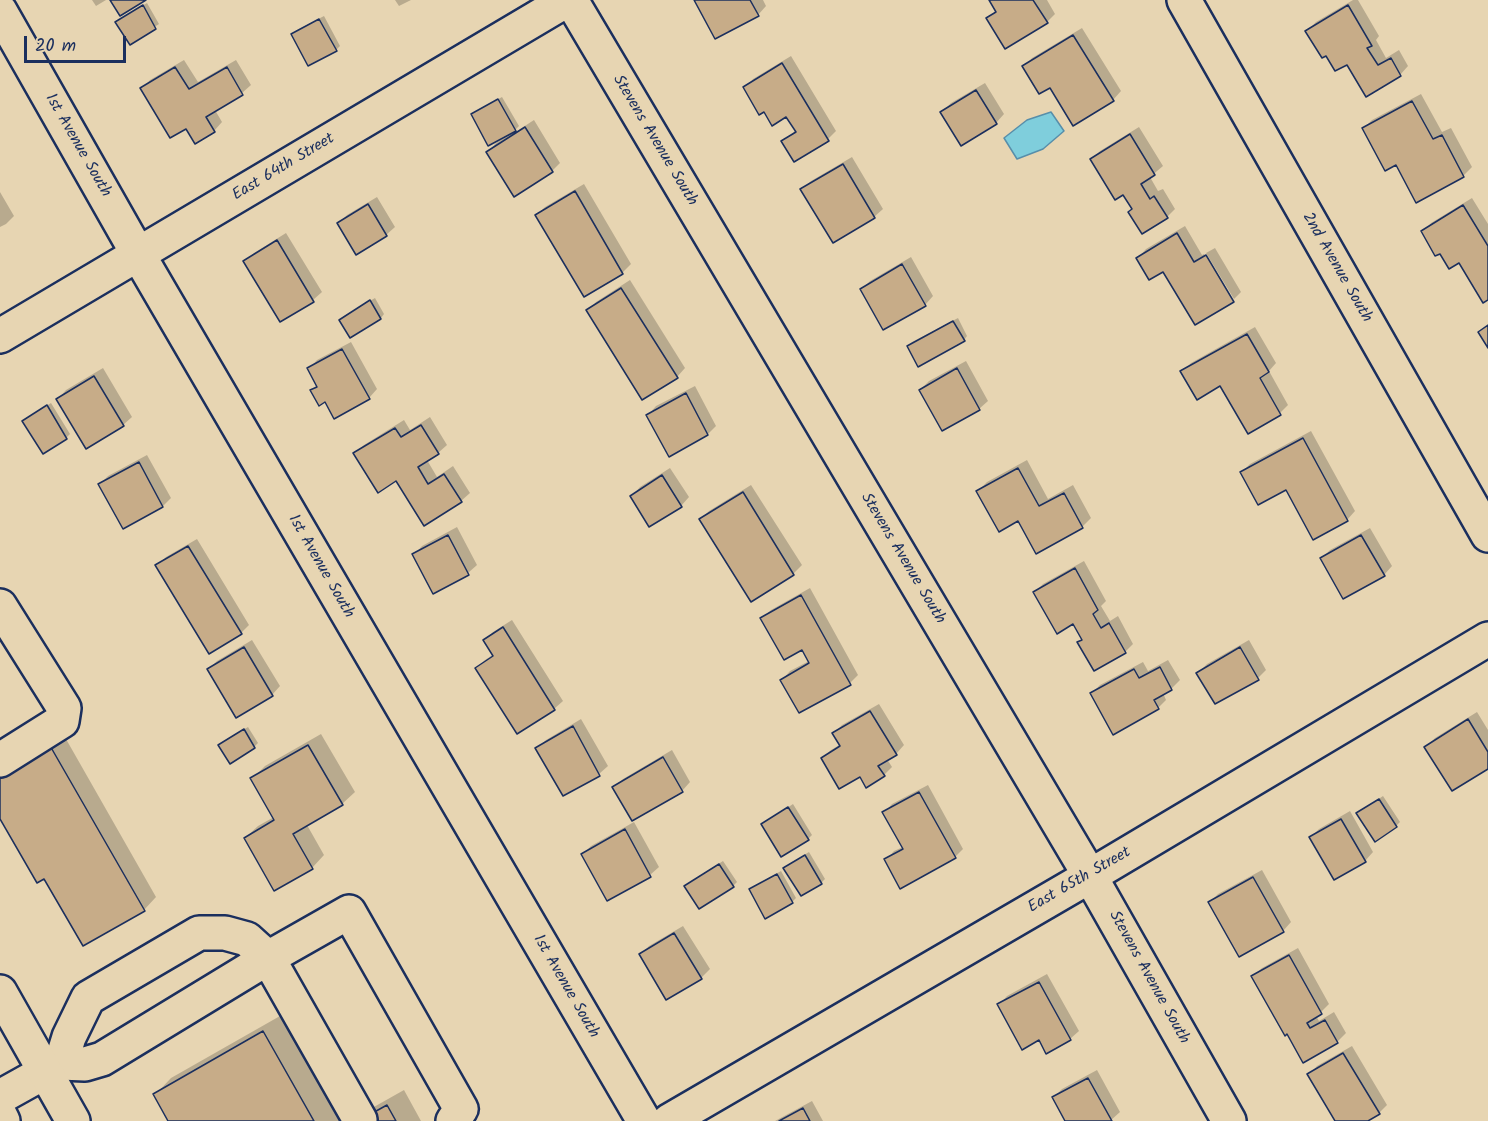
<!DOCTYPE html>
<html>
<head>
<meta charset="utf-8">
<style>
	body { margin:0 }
	#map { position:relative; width:1488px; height:1121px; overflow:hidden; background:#e7d5b2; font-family:Kalam,sans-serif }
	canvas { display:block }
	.scale { position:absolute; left:24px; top:36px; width:102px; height:27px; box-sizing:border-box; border:3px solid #1b2f5e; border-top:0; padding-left:8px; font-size:18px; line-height:21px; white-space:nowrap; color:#1b2f5e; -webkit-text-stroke:4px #e7d5b2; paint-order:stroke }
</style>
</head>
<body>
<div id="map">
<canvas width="1488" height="1121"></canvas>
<div class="scale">20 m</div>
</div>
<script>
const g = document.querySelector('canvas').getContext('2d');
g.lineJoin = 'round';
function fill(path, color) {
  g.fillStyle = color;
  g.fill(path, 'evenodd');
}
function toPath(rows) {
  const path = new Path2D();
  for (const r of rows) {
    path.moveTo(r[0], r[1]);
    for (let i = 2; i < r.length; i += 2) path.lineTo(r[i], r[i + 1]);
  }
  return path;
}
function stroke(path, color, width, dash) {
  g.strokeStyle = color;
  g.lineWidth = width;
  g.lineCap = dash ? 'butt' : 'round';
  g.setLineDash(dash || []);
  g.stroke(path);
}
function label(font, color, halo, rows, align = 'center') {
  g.font = font + ' Kalam,sans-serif';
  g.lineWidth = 4.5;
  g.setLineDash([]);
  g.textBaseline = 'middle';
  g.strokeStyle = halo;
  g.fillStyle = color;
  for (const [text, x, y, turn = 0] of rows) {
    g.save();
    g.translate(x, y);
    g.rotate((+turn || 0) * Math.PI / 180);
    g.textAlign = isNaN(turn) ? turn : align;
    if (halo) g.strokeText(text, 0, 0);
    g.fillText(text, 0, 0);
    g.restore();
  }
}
const water = toPath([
	[1051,112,1064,131,1043,149,1017,159,1004,138,1027,120,1051,112]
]);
const shadow = toPath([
	[92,0,106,0,96,6],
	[395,0,411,0,399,6],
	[696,0,763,0,766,6,758,15],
	[991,0,1047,0,1055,14,1047,22,988,18,997,10],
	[1353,0,1358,0,1379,36,1376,40,1386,58,1399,50,1408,66,1400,75,1327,54,1307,31,1316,22],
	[147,3,159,24,130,43,117,22,121,18],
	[324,16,340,46,336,50,293,34,297,30],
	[1082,28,1121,91,1113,100,1051,86,1024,67,1032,58],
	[791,56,836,131,828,139,795,160,783,141,796,130,787,115,764,110,745,88,753,79],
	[184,60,198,82,236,60,251,85,242,93,215,110,222,122,214,131,186,127,142,89,150,80],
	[985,83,1004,114,996,123,942,112,951,103],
	[1421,94,1442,132,1451,128,1472,167,1463,176,1417,201,1396,163,1364,128,1372,120],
	[502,97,519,126,513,132,514,133,534,120,560,163,552,171,488,152,496,143,506,137,504,135,473,115,477,111],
	[1139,127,1163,166,1150,177,1158,191,1163,189,1175,209,1167,217,1124,193,1092,159,1100,151],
	[852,157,883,209,874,217,802,189,811,181],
	[584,184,631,264,622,273,537,215,545,207],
	[0,192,14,216,6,224,0,227],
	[377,197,395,227,386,235,339,223,347,215],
	[1472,198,1488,224,1488,298,1459,261,1440,252,1423,232,1431,223],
	[1185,226,1202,255,1204,254,1231,300,1138,258,1146,249],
	[286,233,322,292,313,300,280,320,245,261,254,253],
	[1215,248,1241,292,1234,299,1206,253],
	[911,257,933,296,925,305,862,289,870,281],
	[630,280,685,368,677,377,588,311,596,302],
	[375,298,384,314,381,318,350,336,341,320,344,316],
	[958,318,967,336,964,340,908,346,912,342],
	[1255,327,1276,363,1269,371,1288,405,1280,413,1221,384,1182,372,1191,363],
	[351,342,377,389,369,398,326,400,312,390,317,385,309,369,317,360],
	[966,361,988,401,979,409,920,390,929,381],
	[103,368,132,417,123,425,58,399,66,390],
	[695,386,716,426,708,434,669,455,648,415,656,406],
	[51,403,70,434,66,438,24,421,28,417],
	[430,417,447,445,438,453,427,460,437,477,453,466,470,493,461,501,397,479,355,453,364,445,404,420,410,430],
	[1311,431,1355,511,1347,520,1286,488,1242,472,1250,464],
	[147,455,171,498,163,506,123,527,100,484,108,476],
	[1027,460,1048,499,1073,485,1091,518,1082,527,1036,552,1018,519,978,491,987,482],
	[670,468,689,497,681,506,632,496,640,487],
	[751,485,802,565,793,574,751,600,701,519,709,511],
	[457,527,477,565,468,573,434,592,414,555,422,546],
	[1370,528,1392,566,1384,575,1322,558,1330,550],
	[197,539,249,625,241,633,157,566,166,557],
	[1084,561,1106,601,1101,606,1110,621,1118,616,1133,644,1125,652,1079,642,1083,638,1074,622,1035,592,1043,584],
	[810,588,858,675,850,683,782,680,790,671,809,661,802,648,762,618,771,610],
	[512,620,563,701,554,709,477,668,485,660,494,654,485,640,493,632],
	[252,640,280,686,272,695,209,669,217,661],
	[1249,640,1266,670,1258,678,1198,673,1207,664],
	[1168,660,1180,680,1171,689,1163,693,1166,700,1158,708,1092,693,1100,685,1143,662,1148,671],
	[879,704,904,745,896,754,887,759,892,767,884,775,860,775,822,758,831,750,841,744,834,733,842,725],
	[1477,712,1488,730,1488,767,1426,747,1435,738],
	[581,719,608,766,599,774,564,794,537,748,546,740],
	[248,727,258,743,254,747,224,741],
	[62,732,156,897,144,910,0,816,0,768],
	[321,734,355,792,342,804,307,825,324,855,312,868,245,838,258,826,274,817,252,779,265,766],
	[672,750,690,782,682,791,614,787,623,779],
	[928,785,963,849,955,857,886,860,894,851,903,847,884,813,892,804],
	[1383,796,1400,822,1396,826,1362,810],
	[793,804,812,835,808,839,763,824],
	[1350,811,1373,852,1365,861,1311,837,1319,829],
	[634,822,659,867,650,875,607,899,583,854,591,846],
	[809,852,825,879,821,883,789,864],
	[723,861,737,882,733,886,690,882],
	[1262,870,1291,922,1283,931,1209,903,1218,894],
	[781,871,796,898,792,902,750,890,754,886],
	[683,926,710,969,701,978,667,998,640,955,649,946],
	[1298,948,1329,1004,1321,1012,1316,1016,1319,1021,1334,1012,1346,1033,1337,1042,1303,1060,1253,976,1262,968],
	[1047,974,1079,1031,1070,1039,1039,1038,999,1005,1007,996],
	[280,1016,340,1121,170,1121,155,1095,171,1078],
	[1352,1046,1387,1105,1379,1113,1365,1121,1337,1121,1309,1075,1317,1066],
	[1097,1070,1120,1112,1110,1121,1067,1121,1054,1097,1062,1089],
	[404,1090,421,1121,349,1121],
	[812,1101,823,1121,775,1121]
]);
const building = toPath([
	[110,0,146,0,120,16,110,0],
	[694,0,750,0,759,16,715,39,694,0],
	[989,0,1033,0,1048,23,1005,49,986,18,996,12,989,0],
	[143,5,156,29,130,45,115,22,143,5],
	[1348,5,1372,46,1367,48,1378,65,1391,58,1401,76,1366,97,1347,65,1335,71,1326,56,1322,58,1305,31,1348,5],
	[319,19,337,51,308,66,291,34,319,19],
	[1073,35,1114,101,1073,126,1050,88,1039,94,1022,66,1073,35],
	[782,63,829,141,794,162,781,141,796,132,786,117,772,126,764,112,759,115,743,87,782,63],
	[175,67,189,89,227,67,243,95,206,117,215,132,195,144,186,129,170,138,140,88,175,67],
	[976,90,997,124,961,146,940,112,976,90],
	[498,99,516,131,488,146,471,114,498,99],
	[1412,101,1433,139,1442,135,1464,177,1416,203,1396,165,1385,171,1362,128,1412,101],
	[525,127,553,172,514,197,486,152,525,127],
	[1130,134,1155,175,1141,184,1150,199,1154,196,1168,218,1142,234,1128,212,1132,209,1123,195,1115,200,1090,159,1130,134],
	[843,164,875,218,833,243,800,189,843,164],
	[575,191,623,274,584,297,535,215,575,191],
	[368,204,387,236,356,255,337,223,368,204],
	[1463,205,1488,246,1488,300,1483,303,1459,263,1449,269,1440,254,1435,256,1421,231,1463,205],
	[1177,233,1194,262,1206,255,1234,302,1195,325,1163,272,1149,280,1136,258,1177,233],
	[277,240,314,302,280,322,243,261,277,240],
	[902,264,926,306,883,330,860,289,902,264],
	[621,288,678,378,642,400,586,310,621,288],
	[370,300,381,319,350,338,339,320,370,300],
	[953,321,965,341,918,367,907,346,953,321],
	[1488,325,1488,348,1478,332,1488,325],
	[1247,334,1269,372,1260,378,1281,415,1248,434,1220,386,1197,400,1180,371,1247,334],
	[342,349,370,399,334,419,325,402,319,406,310,390,317,387,307,368,342,349],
	[957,368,980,410,942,431,919,390,957,368],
	[94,376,124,426,86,449,56,399,94,376],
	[686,393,708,435,669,457,646,415,686,393],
	[47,405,67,439,43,454,22,421,47,405],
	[421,425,439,454,418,467,428,484,444,474,462,502,424,526,396,481,378,493,353,453,395,428,401,437,421,425],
	[1303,438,1348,521,1313,540,1286,490,1258,505,1240,472,1303,438],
	[139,462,163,507,123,529,98,484,139,462],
	[1018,468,1039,506,1064,493,1083,528,1036,554,1018,521,999,532,976,491,1018,468],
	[662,475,682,507,649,527,630,496,662,475],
	[743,492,794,575,751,602,699,519,743,492],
	[448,535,469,575,433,594,412,554,448,535],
	[1361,535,1385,576,1343,599,1320,558,1361,535],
	[188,546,242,634,209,654,155,565,188,546],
	[1075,568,1098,610,1093,614,1101,628,1109,623,1126,653,1094,671,1077,642,1082,640,1073,624,1057,634,1033,592,1075,568],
	[801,595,851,685,799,713,780,680,809,663,802,650,784,660,760,618,801,595],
	[503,627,555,710,517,734,475,668,493,656,483,640,503,627],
	[244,647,273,696,236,718,207,669,244,647],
	[1240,647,1259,680,1215,704,1196,673,1240,647],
	[1160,667,1172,690,1154,700,1159,709,1113,735,1090,693,1134,669,1139,678,1160,667],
	[870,711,897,755,878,766,885,776,866,788,860,777,839,789,821,758,840,746,832,733,870,711],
	[1468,719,1488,752,1488,769,1452,791,1424,747,1468,719],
	[573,726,600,776,563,796,535,748,573,726],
	[244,729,255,748,230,764,218,745,244,729],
	[49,744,145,911,83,946,44,879,37,883,0,819,0,772,49,744],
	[308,745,343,805,293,834,313,869,274,891,244,838,274,820,250,778,308,745],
	[663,757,683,792,632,821,612,787,663,757],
	[919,792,956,858,900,889,884,859,903,849,882,812,919,792],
	[1379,799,1397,827,1375,842,1356,813,1379,799],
	[788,807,809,840,781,857,761,824,788,807],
	[1341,819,1366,862,1334,880,1309,837,1341,819],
	[625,829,651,877,607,901,581,854,625,829],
	[805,855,822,884,801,896,783,868,805,855],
	[719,864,734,887,699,909,684,886,719,864],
	[777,874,793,903,765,919,749,889,777,874],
	[1253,877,1284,932,1239,957,1208,902,1253,877],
	[674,933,702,979,666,1000,639,954,674,933],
	[1289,955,1322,1014,1307,1023,1310,1028,1325,1020,1338,1043,1303,1063,1287,1034,1285,1036,1251,976,1289,955],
	[1039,982,1071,1040,1046,1054,1039,1040,1022,1050,997,1004,1039,982],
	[263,1031,314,1121,168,1121,153,1094,263,1031],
	[1343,1053,1380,1114,1368,1121,1335,1121,1307,1074,1343,1053],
	[1088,1078,1112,1121,1065,1121,1052,1097,1088,1078],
	[387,1105,396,1121,359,1121,360,1120,387,1105],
	[803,1108,810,1121,779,1121,803,1108]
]);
const minor = toPath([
	[571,0,1090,876,1229,1121],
	[1184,0,1488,535],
	[0,11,138,254,644,1121],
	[0,336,567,0],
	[0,606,64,708,62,721,0,760],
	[61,1063,69,1037,88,998,199,933,225,933,247,939,268,958,360,1120],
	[0,1097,61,1063,85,1064,102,1059,268,958,349,912,461,1109,453,1121],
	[669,1121,1090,876,1488,639]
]);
const major = toPath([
	[0,992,73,1121],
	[0,1115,3,1121]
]);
const streetNames = [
	["Stevens Avenue South",654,141,59],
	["1st Avenue South",77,146,60],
	["East 64th Street",284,168,-31],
	["2nd Avenue South",1336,268,60],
	["Stevens Avenue South",902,559,59],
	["1st Avenue South",320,567,60],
	["East 65th Street",1080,881,-30],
	["Stevens Avenue South",1148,978,61],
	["1st Avenue South",565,987,60]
];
fill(water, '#7fcedc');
stroke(water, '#578eaa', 1.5);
fill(shadow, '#0003');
fill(building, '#c7ac88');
stroke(building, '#1b2f5e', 1.5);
stroke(minor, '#1b2f5e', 38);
stroke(major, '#1b2f5e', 38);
stroke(minor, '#e7d5b2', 33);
stroke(major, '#e7d5b2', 33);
label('16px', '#1b2f5e', '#e7d5b2', streetNames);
</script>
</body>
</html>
